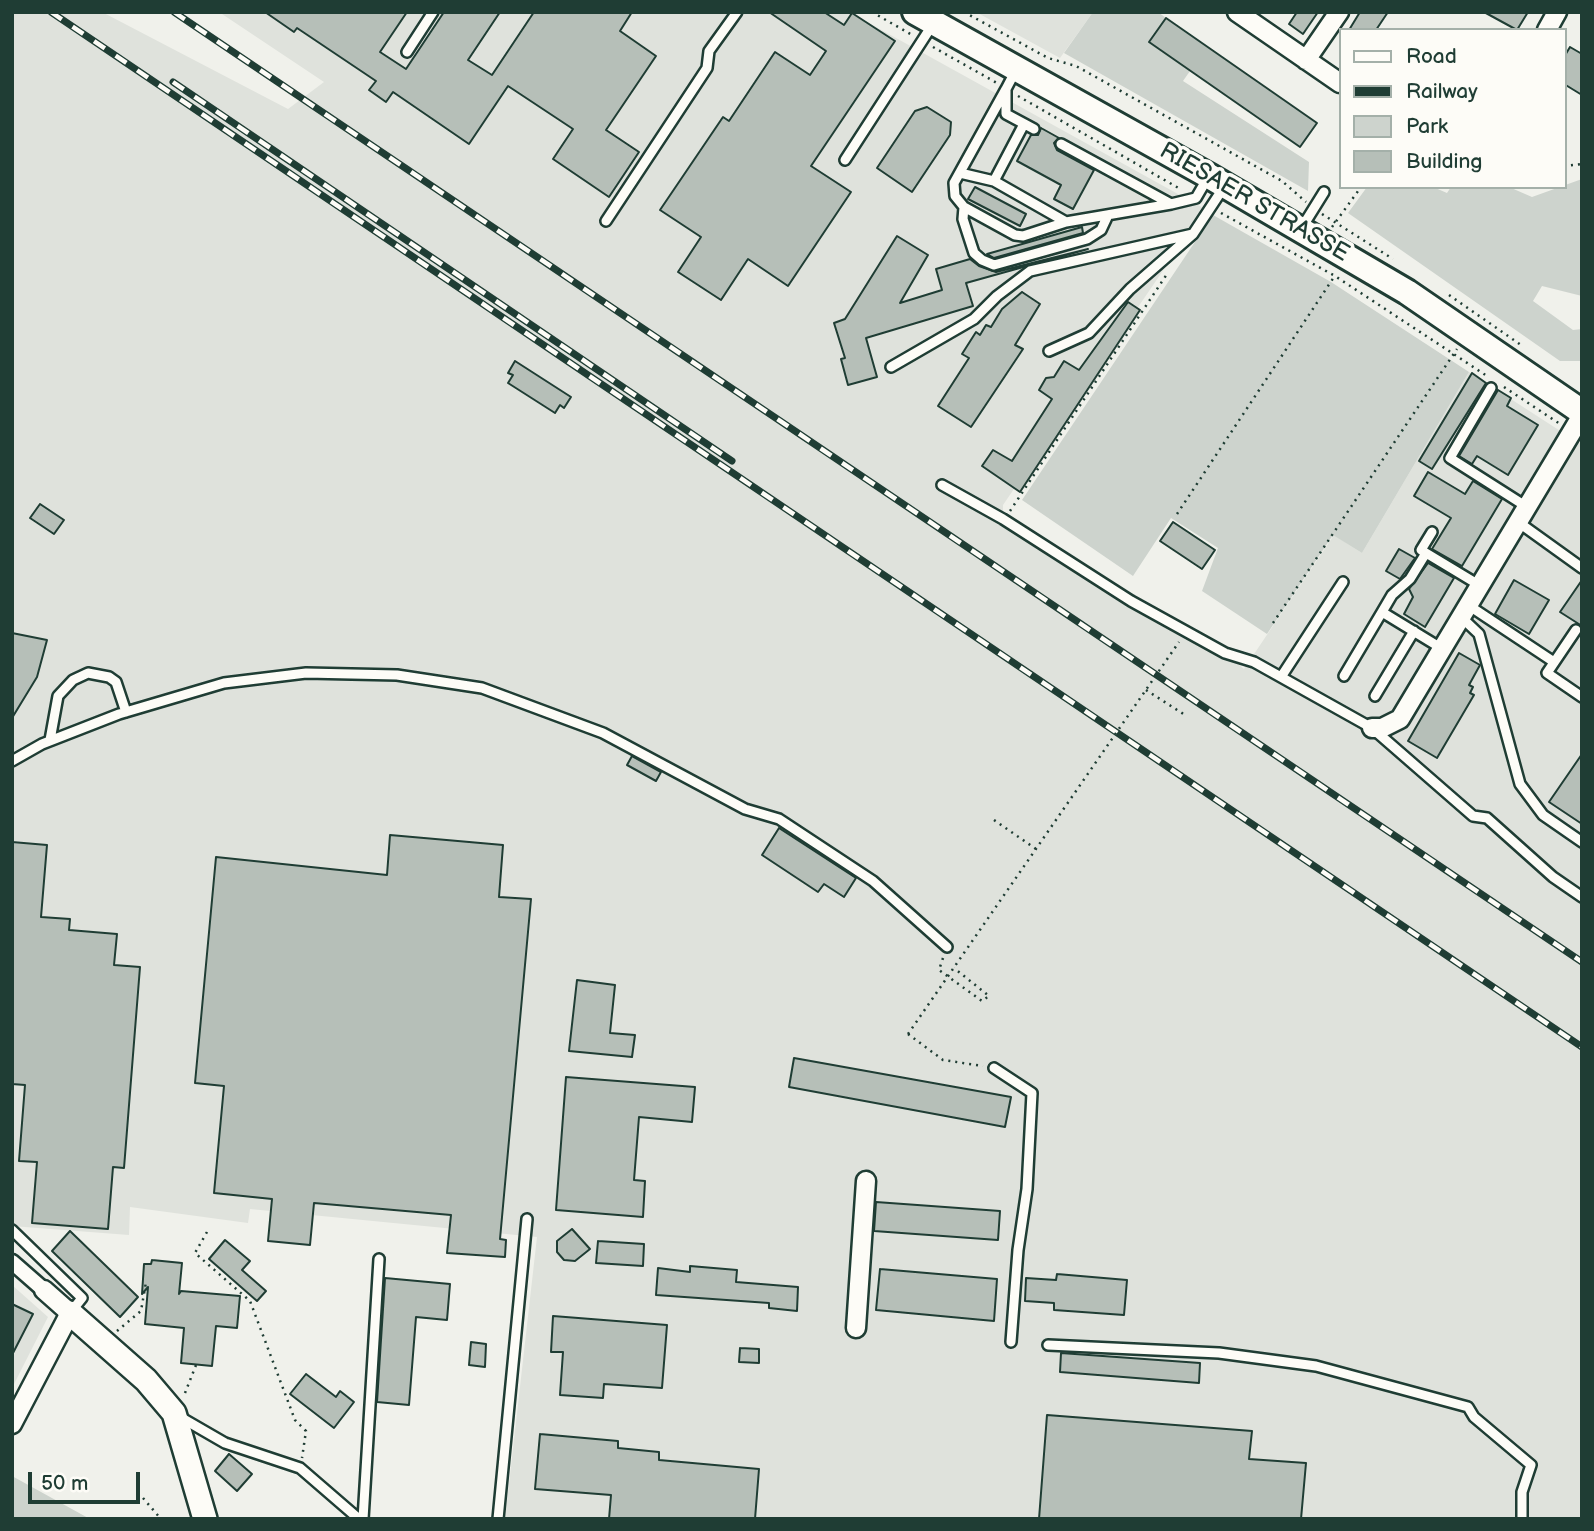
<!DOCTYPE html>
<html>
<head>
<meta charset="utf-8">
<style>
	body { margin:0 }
	#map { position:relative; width:1594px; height:1531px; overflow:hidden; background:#f0f1eb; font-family:"Balsamiq Sans",sans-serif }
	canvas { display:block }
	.frame { position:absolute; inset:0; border:14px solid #1f3d34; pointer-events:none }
	.legend { position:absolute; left:1339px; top:28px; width:228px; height:161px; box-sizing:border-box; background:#fdfcf7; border:2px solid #a4b0a9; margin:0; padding:9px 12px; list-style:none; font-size:21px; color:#1f3d34 }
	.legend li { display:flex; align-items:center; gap:14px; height:35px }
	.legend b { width:35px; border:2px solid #a4b0a9 }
	.scale { position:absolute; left:28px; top:1472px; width:112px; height:32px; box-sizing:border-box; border:4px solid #1f3d34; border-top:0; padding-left:9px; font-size:21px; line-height:24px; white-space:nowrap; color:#1f3d34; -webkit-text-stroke:5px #fdfcf7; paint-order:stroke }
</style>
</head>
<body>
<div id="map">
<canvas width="1594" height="1531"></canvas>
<div class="frame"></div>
<ul class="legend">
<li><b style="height:9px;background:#fdfcf7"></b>Road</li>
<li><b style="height:9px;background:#1f3d34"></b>Railway</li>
<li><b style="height:19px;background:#cdd3cd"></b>Park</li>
<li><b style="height:19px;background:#b6bfb8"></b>Building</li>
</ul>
<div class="scale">50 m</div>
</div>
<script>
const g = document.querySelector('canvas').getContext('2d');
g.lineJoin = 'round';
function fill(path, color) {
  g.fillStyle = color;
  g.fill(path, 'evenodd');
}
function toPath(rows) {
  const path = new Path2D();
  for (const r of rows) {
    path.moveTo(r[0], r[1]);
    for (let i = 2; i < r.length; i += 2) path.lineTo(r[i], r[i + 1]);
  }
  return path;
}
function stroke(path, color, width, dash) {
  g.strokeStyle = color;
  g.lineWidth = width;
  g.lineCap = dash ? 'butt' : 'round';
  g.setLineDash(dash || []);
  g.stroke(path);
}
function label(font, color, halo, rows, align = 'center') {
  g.font = font + ' "Balsamiq Sans",sans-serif';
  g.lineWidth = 7;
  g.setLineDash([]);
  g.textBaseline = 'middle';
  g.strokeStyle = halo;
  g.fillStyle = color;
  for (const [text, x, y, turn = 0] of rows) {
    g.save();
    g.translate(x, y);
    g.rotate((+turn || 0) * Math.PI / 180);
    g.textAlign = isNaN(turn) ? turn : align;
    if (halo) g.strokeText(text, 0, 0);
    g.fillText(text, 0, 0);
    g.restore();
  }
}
const built = toPath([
	[12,12,102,12,288,109,324,82,219,12,849,12,1205,209,1003,505,1003,519,1225,653,1244,669,1334,535,1362,553,1469,372,1582,445,1582,1519,505,1519,537,1237,250,1209,248,1223,130,1207,129,1235,12,1226],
	[976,12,1093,12,1060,58],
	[12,1285,48,1317,12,1388]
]);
const green = toPath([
	[1093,12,1158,12,1166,18,1149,42,1190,71,1183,81,1309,162,1308,191,1064,53],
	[1582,179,1582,296,1542,286,1533,301,1573,330,1582,329,1582,361,1560,361,1348,213,1367,187,1433,187,1447,193,1451,187,1509,187,1532,197],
	[1213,215,1331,282,1469,372,1362,553,1333,535,1267,634,1202,591,1218,548,1171,518,1133,576,1022,500],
	[12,1476,90,1519,12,1519]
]);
const building = toPath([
	[265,12,407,12,380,52,406,69,444,12,500,12,468,60,492,75,534,12,632,12,620,31,656,56,606,130,639,152,609,197,553,159,573,129,508,86,469,144,393,92,386,102,369,90,376,81,297,28,294,32,265,12],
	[769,12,824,12,844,25,852,13,895,41,811,166,851,192,788,286,748,259,721,300,678,272,701,237,660,210,723,117,729,121,775,52,810,75,826,51,769,12],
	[1297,12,1318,12,1303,34,1289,24,1297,12],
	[1360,12,1388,12,1376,30,1349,30,1360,12],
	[1484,12,1528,12,1517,30,1484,12],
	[1166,18,1317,123,1300,147,1149,42,1166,18],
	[1570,47,1582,54,1582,95,1564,84,1564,57,1570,47],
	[927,107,951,122,950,135,912,192,877,168,915,111,927,107],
	[1041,128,1059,138,1054,143,1057,150,1094,170,1073,209,1054,199,1061,185,1017,161,1031,135,1038,135,1041,128],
	[975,187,1026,214,1020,226,968,199,975,187],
	[1082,227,1083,233,994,258,987,254,1082,227],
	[897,236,928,255,900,303,942,290,936,269,970,259,979,266,996,272,1088,249,966,283,973,306,866,338,877,377,848,385,841,359,845,358,834,323,845,319,897,236],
	[1022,292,1040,304,1015,345,1023,349,971,427,938,406,969,358,962,354,976,332,980,335,986,325,991,327,1002,309,1022,292],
	[1128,302,1140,310,1020,492,982,466,993,450,1012,461,1052,399,1039,390,1046,378,1054,377,1064,361,1079,370,1128,302],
	[515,361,571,397,564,408,560,405,555,413,508,383,513,375,508,373,515,361],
	[1472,373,1486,383,1432,469,1419,461,1472,373],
	[1498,390,1511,398,1507,406,1538,425,1508,475,1477,456,1472,464,1459,456,1498,390],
	[1428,472,1465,494,1473,481,1502,499,1462,566,1432,549,1451,518,1414,496,1428,472],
	[40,504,64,520,54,534,30,518,40,504],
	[1173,522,1215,550,1202,569,1160,541,1173,522],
	[1399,549,1415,558,1400,579,1386,571,1399,549],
	[1428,563,1454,578,1425,627,1404,614,1413,597,1409,589,1428,563],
	[1514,580,1549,600,1529,634,1495,614,1514,580],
	[1582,580,1582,626,1560,612,1582,580],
	[12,633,47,640,37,677,12,718,12,633],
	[1459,653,1480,665,1469,685,1473,687,1470,693,1474,695,1437,758,1408,741,1459,653],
	[1582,754,1582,824,1549,802,1582,754],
	[632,756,661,772,656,781,627,765,632,756],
	[779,828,856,878,844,897,824,884,818,892,762,855,779,828],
	[390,835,503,845,499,897,531,899,500,1239,506,1240,505,1257,447,1253,451,1215,314,1203,310,1245,268,1241,272,1199,214,1193,224,1086,195,1083,216,857,387,875,390,835],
	[12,842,47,845,41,917,70,919,69,930,117,934,114,965,140,967,124,1168,113,1167,108,1229,32,1223,37,1162,19,1161,25,1085,12,1084,12,842],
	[577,980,615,985,610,1033,635,1035,632,1057,569,1051,577,980],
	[794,1058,1011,1097,1005,1127,789,1087,794,1058],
	[566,1077,695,1087,692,1122,639,1117,634,1180,645,1181,643,1217,556,1210,566,1077],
	[876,1202,1000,1211,998,1240,874,1231,876,1202],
	[572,1229,590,1249,575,1261,564,1260,557,1252,557,1241,572,1229],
	[70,1231,138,1297,120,1317,52,1251,70,1231],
	[225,1240,250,1261,242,1270,266,1291,257,1301,209,1259,225,1240],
	[598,1241,644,1244,643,1266,596,1263,598,1241],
	[152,1260,182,1263,179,1294,181,1291,240,1296,237,1328,216,1326,212,1366,181,1363,184,1328,145,1324,148,1287,142,1294,144,1264,151,1264,152,1260],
	[690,1266,737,1270,736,1282,798,1287,797,1311,769,1308,769,1303,656,1295,658,1268,690,1272,690,1266],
	[880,1269,997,1279,994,1321,876,1310,880,1269],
	[1057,1274,1127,1280,1124,1315,1054,1310,1054,1303,1025,1301,1026,1278,1056,1280,1057,1274],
	[385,1278,450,1284,447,1320,416,1317,409,1405,377,1402,385,1278],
	[12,1304,33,1314,12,1355,12,1304],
	[553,1316,667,1325,662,1388,604,1384,603,1398,560,1395,563,1352,551,1352,553,1316],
	[471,1342,486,1344,485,1367,469,1365,471,1342],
	[740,1348,759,1349,759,1363,739,1362,740,1348],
	[1061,1353,1200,1363,1199,1383,1060,1372,1061,1353],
	[306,1374,336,1397,340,1391,354,1402,334,1428,290,1394,306,1374],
	[1047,1415,1252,1431,1249,1459,1306,1463,1301,1519,1039,1519,1047,1415],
	[540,1434,618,1441,618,1448,659,1452,659,1460,759,1469,755,1519,609,1519,611,1495,535,1489,540,1434],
	[229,1454,252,1474,237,1491,215,1471,229,1454]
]);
const path = toPath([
	[872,12,912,35],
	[964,12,1048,58,1076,66,1282,181,1306,202],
	[933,47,997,83],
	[1018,96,1182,190],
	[1564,166,1582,164],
	[1221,213,1335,276,1487,376],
	[1322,214,1393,259],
	[1332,227,1361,187],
	[1449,295,1521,345],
	[1504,387,1560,424],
	[1010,511,1167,274],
	[1177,514,1334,277],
	[1273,623,1457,349],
	[1146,690,1185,715],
	[994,820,1036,849],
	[943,958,939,970,982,1001,989,996,954,968],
	[908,1034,943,1060,983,1066],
	[207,1232,195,1253,250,1301,295,1420,306,1431,302,1458],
	[117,1331,141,1311,146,1282],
	[185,1393,196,1365],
	[143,1498,161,1519]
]);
const service = toPath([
	[407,52,433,12],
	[1016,70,1006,89,1006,114,1034,129],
	[1006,89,954,183,955,196,964,207,1015,235,1023,236,1066,222],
	[1024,124,994,181,1066,222,1171,204],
	[1061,144,1171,204,1196,198,1207,179],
	[845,160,933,24],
	[960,173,994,181],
	[964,207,963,219,974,253,982,260,994,265,1087,239,1101,230,1108,215],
	[606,221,707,68,709,51,737,12],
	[1301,229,1324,192],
	[1049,351,1089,333,1130,289,1193,234,1224,187],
	[891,367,974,319,997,296,1030,271,1193,234],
	[1491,388,1450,458,1527,507],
	[942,485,1003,519,1131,601,1225,653,1254,662,1372,728,1473,816,1487,818,1553,877,1582,897],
	[1518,522,1582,568],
	[1432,532,1421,550,1479,585],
	[1468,605,1554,662],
	[1382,612,1392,595,1410,579,1426,553],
	[1460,616,1479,634,1520,784,1543,815,1582,842],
	[1576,630,1547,673,1582,697],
	[1344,676,1382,612,1441,648],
	[1281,677,1343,582],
	[1375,696,1414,631],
	[50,740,58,696,73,680,88,673,109,677,116,682,126,712],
	[12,761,42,744,119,714,224,683,306,673,397,675,482,688,603,733,745,809,779,819,873,881,947,947],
	[994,1068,1032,1093,1027,1189,1018,1250,1011,1342],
	[12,1230,82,1298,70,1313],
	[1048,1345,1219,1353,1316,1366,1468,1407,1474,1417,1531,1465,1522,1492,1522,1519],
	[180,1417,225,1443,300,1468,359,1519],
	[363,1519,379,1259],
	[498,1519,527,1219]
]);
const pedestrian = toPath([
	[12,1262,44,1290]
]);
const minor = toPath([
	[1237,12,1340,83],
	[1547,30,1557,12],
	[1306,60,1339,12],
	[1372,728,1382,728,1400,719,1582,415],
	[856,1328,866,1181],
	[12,1424,70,1313,44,1290]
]);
const tertiary = toPath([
	[70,1313,146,1380,174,1413,205,1519]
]);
const secondary = toPath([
	[915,12,1209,176,1407,292,1582,412]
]);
const rail = toPath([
	[51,12,1582,1047],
	[174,12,1582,962],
	[173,82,732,461]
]);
const pathBridge = toPath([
	[908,1034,1179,642]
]);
const streetNames = [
	["RIESAER STRASSE",1254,203,30]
];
fill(built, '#dfe2dc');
fill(green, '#cdd3cd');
fill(building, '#b6bfb8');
stroke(building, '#1f3d34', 2);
stroke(service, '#1f3d34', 14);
stroke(pedestrian, '#1f3d34', 19);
stroke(minor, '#1f3d34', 23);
stroke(tertiary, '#1f3d34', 28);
stroke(secondary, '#1f3d34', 30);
stroke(path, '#1f3d34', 2.5, [2, 5]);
stroke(service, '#fdfcf7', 9);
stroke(pedestrian, '#fdfcf7', 14);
stroke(minor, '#fdfcf7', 18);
stroke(tertiary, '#fdfcf7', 23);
stroke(secondary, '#fdfcf7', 24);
stroke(rail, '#1f3d34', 7);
stroke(rail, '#fdfcf7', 4.5, [13]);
stroke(pathBridge, '#1f3d34', 2.5, [2, 5]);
label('24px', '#1f3d34', '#fdfcf7', streetNames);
</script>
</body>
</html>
